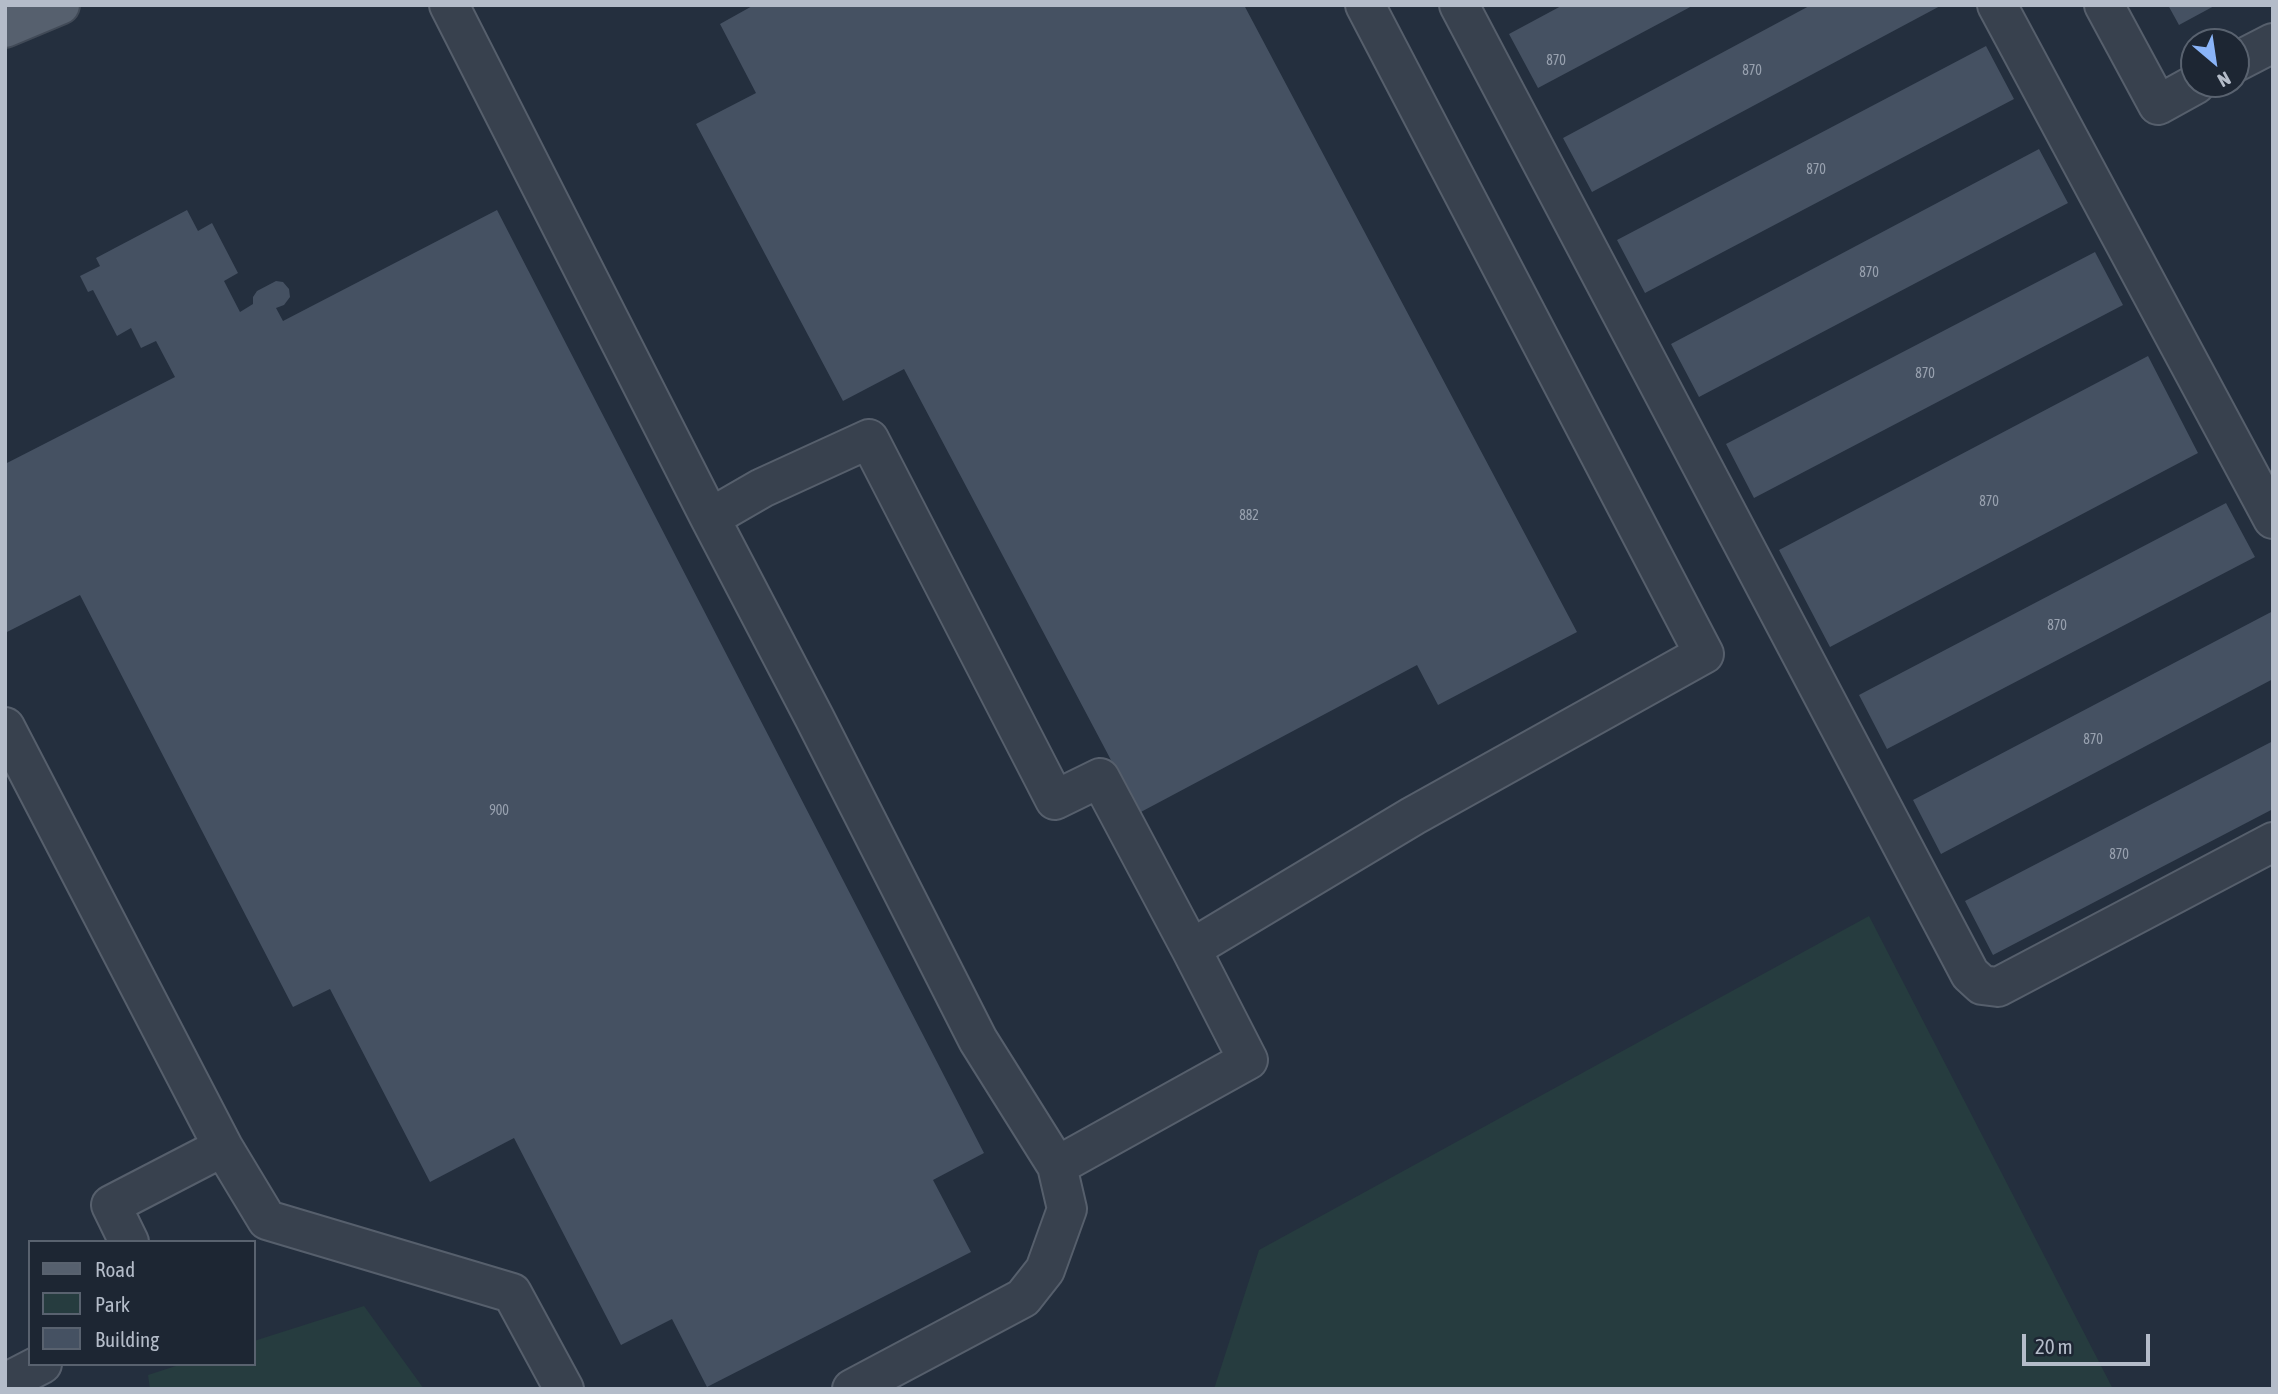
<!DOCTYPE html>
<html>
<head>
<meta charset="utf-8">
<style>
	body { margin:0 }
	#map { position:relative; width:2278px; height:1394px; overflow:hidden; background:#242f3e; font-family:"Asap Condensed",sans-serif }
	canvas { display:block }
	.frame { position:absolute; inset:0; border:7px solid #b4bcc9; pointer-events:none }
	.legend { position:absolute; left:28px; top:1240px; width:228px; height:126px; box-sizing:border-box; background:#1d2633; border:2px solid #59626f; margin:0; padding:9px 12px; list-style:none; font-size:21px; color:#b4bcc9 }
	.legend li { display:flex; align-items:center; gap:14px; height:35px }
	.legend b { width:35px; border:2px solid #59626f }
	.north { position:absolute; left:2180px; top:28px; width:70px; height:70px; box-sizing:border-box; background:#1d2633; border:2px solid #59626f; border-radius:50%; rotate:151deg; font-size:19px; font-weight:700; line-height:28px; text-align:center; color:#b4bcc9 }
	.north::after { content:''; display:block; margin:auto; width:24px; height:32px; background:#8ab4f8; clip-path:polygon(50% 0,100% 100%,50% 72%,0 100%) }
	.scale { position:absolute; left:2022px; top:1334px; width:128px; height:32px; box-sizing:border-box; border:4px solid #b4bcc9; border-top:0; padding-left:9px; font-size:21px; line-height:24px; white-space:nowrap; color:#b4bcc9; -webkit-text-stroke:5px #1d2633; paint-order:stroke }
</style>
</head>
<body>
<div id="map">
<canvas width="2278" height="1394"></canvas>
<div class="frame"></div>
<ul class="legend">
<li><b style="height:9px;background:#56606e"></b>Road</li>
<li><b style="height:19px;background:#263c3f"></b>Park</li>
<li><b style="height:19px;background:#455162"></b>Building</li>
</ul>
<div class="north">N</div>
<div class="scale">20 m</div>
</div>
<script>
const g = document.querySelector('canvas').getContext('2d');
g.lineJoin = 'round';
function fill(path, color) {
  g.fillStyle = color;
  g.fill(path, 'evenodd');
}
function toPath(rows) {
  const path = new Path2D();
  for (const r of rows) {
    path.moveTo(r[0], r[1]);
    for (let i = 2; i < r.length; i += 2) path.lineTo(r[i], r[i + 1]);
  }
  return path;
}
function stroke(path, color, width, dash) {
  g.strokeStyle = color;
  g.lineWidth = width;
  g.lineCap = dash ? 'butt' : 'round';
  g.setLineDash(dash || []);
  g.stroke(path);
}
function label(font, color, halo, rows, align = 'center') {
  g.font = font + ' "Asap Condensed",sans-serif';
  g.lineWidth = 6;
  g.setLineDash([]);
  g.textBaseline = 'middle';
  g.strokeStyle = halo;
  g.fillStyle = color;
  for (const [text, x, y, turn = 0] of rows) {
    g.save();
    g.translate(x, y);
    g.rotate((+turn || 0) * Math.PI / 180);
    g.textAlign = isNaN(turn) ? turn : align;
    if (halo) g.strokeText(text, 0, 0);
    g.fillText(text, 0, 0);
    g.restore();
  }
}
const green = toPath([
	[1869,916,2113,1389,1214,1389,1259,1250],
	[364,1306,424,1389,150,1389,148,1375,182,1364,254,1364,254,1341]
]);
const building = toPath([
	[754,5,1244,5,1577,632,1438,705,1417,665,1139,813,904,369,843,401,696,124,756,93,720,24],
	[1563,5,1694,5,1538,88,1509,34],
	[1811,5,1942,5,1592,192,1563,138],
	[2168,5,2216,5,2179,25],
	[1986,46,2014,99,1645,293,1617,240],
	[2039,149,2068,203,1699,397,1671,344],
	[187,210,198,231,212,223,238,273,224,281,240,312,253,304,253,297,257,291,276,281,283,282,289,289,290,297,284,305,276,308,283,321,497,210,984,1153,933,1180,971,1252,707,1387,672,1319,621,1345,514,1138,430,1182,330,989,293,1007,80,595,5,633,5,464,175,377,156,341,141,348,131,328,117,336,93,290,88,292,80,276,100,266,96,258],
	[2095,252,2123,305,1754,498,1726,444],
	[2148,356,2198,453,1830,647,1779,550],
	[2226,503,2255,557,1887,749,1859,695],
	[2273,611,2273,679,1941,854,1913,800],
	[2273,741,2273,809,1993,955,1965,901]
]);
const minor = toPath([
	[449,5,710,518,814,717,978,1040,1057,1166,1248,1060,1191,949,1413,816,1704,654,1365,5],
	[1459,5,1970,974,1982,985,1998,987,2273,842],
	[1997,5,2273,519],
	[2104,5,2158,105,2196,84],
	[2236,62,2273,43],
	[710,518,762,488,869,439,1055,800,1100,778,1191,949],
	[5,727,223,1147,267,1220,512,1293,564,1389],
	[129,1242,111,1205,223,1147],
	[5,1383,42,1364],
	[852,1389,1023,1298,1045,1270,1067,1209,1057,1166]
]);
const major = toPath([
	[5,28,60,5]
]);
const numberNames = [
	["870",1556,61],
	["870",1752,71],
	["870",1816,170],
	["870",1869,273],
	["870",1925,374],
	["870",1989,502],
	["882",1249,516],
	["870",2057,626],
	["870",2093,740],
	["900",499,811],
	["870",2119,855]
];
fill(green, '#263c3f');
fill(building, '#455162');
stroke(minor, '#565f6c', 42);
stroke(major, '#414a57', 42);
stroke(minor, '#38414e', 38);
stroke(major, '#56606e', 38);
label('14px', '#98a1af', null, numberNames);
</script>
</body>
</html>
